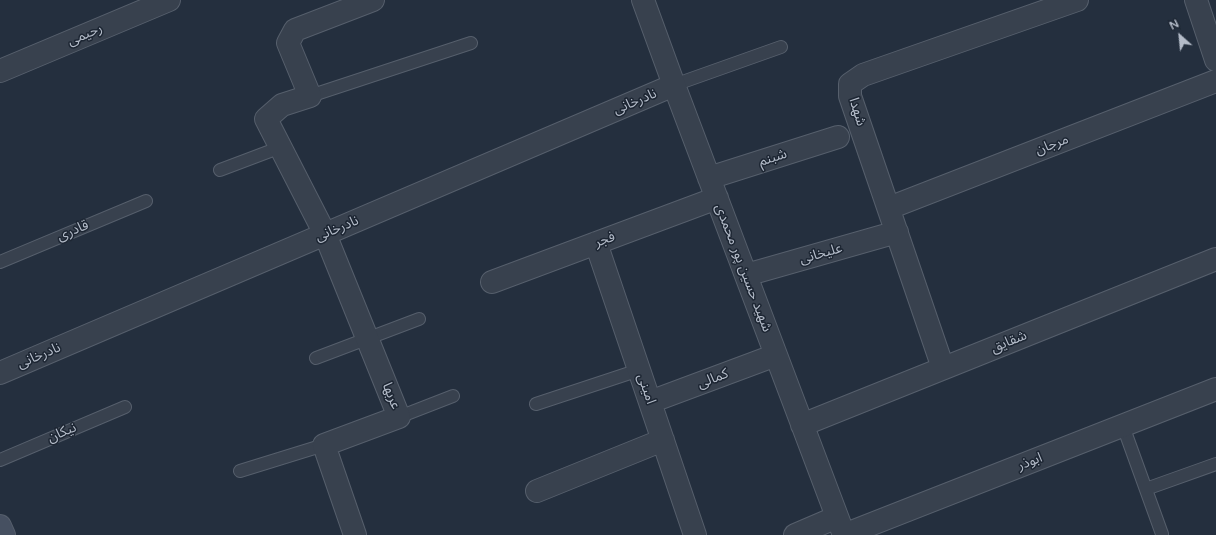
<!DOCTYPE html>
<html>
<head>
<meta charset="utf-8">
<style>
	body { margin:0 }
	#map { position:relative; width:1216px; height:535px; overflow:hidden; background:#242f3e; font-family:"Varela Round",sans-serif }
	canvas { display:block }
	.north { position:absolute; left:1160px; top:16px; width:40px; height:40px; -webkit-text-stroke:3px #1d2633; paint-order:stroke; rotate:333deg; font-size:11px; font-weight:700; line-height:16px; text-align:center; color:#b4bcc9 }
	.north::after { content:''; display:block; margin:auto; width:14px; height:18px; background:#b4bcc9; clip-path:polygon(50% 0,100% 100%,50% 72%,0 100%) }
</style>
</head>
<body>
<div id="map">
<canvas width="1216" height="535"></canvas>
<div class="north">N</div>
</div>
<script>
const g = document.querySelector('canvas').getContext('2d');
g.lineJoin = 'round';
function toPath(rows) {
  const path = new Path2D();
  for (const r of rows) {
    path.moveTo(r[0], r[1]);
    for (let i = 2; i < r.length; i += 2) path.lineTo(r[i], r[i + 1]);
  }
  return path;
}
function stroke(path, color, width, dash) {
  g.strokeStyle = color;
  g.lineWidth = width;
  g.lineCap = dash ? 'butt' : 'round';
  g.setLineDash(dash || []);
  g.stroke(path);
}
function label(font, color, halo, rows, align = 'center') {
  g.font = font + ' "Varela Round","Noto Sans Arabic",sans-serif';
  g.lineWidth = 3;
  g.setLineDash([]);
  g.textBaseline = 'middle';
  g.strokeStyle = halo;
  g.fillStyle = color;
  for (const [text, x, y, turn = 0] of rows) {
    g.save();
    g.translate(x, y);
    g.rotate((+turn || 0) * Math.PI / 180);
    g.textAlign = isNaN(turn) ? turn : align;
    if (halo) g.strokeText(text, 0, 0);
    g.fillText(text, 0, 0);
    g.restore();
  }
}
const lane = toPath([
	[674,85,781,47],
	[310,96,471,43],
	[220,170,281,147],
	[0,262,146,201],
	[316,358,419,319],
	[536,404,639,370],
	[399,417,453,396],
	[1123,426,1162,534],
	[0,460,125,407],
	[240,471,324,445],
	[1146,489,1216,464]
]);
const street = toPath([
	[643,0,674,85,844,535],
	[1196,0,1216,60],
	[0,71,169,0],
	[709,178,838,137],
	[889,208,1216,81],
	[596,243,695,535],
	[746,275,897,232],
	[492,282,717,198],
	[943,368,850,96,850,84,863,75,1077,0],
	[0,373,674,85],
	[650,402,776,355],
	[802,425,1216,259],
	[537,491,663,440],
	[355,535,324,445,399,417,325,234,266,119,282,105,310,96,288,43,295,30,373,0],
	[795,535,837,517],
	[844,535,1216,389]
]);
const secondary = toPath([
	[0,526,4,535]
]);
const streetNames = [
	["رحیمی",85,35,-23],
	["نادرخانی",635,102,-23],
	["شهدا",857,112,73],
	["مرجان",1052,145,-21],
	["شبنم",773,158,-18],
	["نادرخانی",337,229,-23],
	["قادری",73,231,-23],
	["فجر",605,240,-20],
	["علیخانی",821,254,-16],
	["شهید حسین پور محمدی",743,268,69],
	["شقایق",1009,342,-22],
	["نادرخانی",39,356,-23],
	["کمالی",713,379,-21],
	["امینی",646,389,71],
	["عربها",391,396,68],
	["نیکان",62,433,-23],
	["ابوذر",1030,462,-21]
];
stroke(lane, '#565f6c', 14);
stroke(street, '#565f6c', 24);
stroke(secondary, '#565f6c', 24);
stroke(lane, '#38414e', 12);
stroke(street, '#38414e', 22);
stroke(secondary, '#465061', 22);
label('14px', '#b4bcc9', '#1d2633', streetNames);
</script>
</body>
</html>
